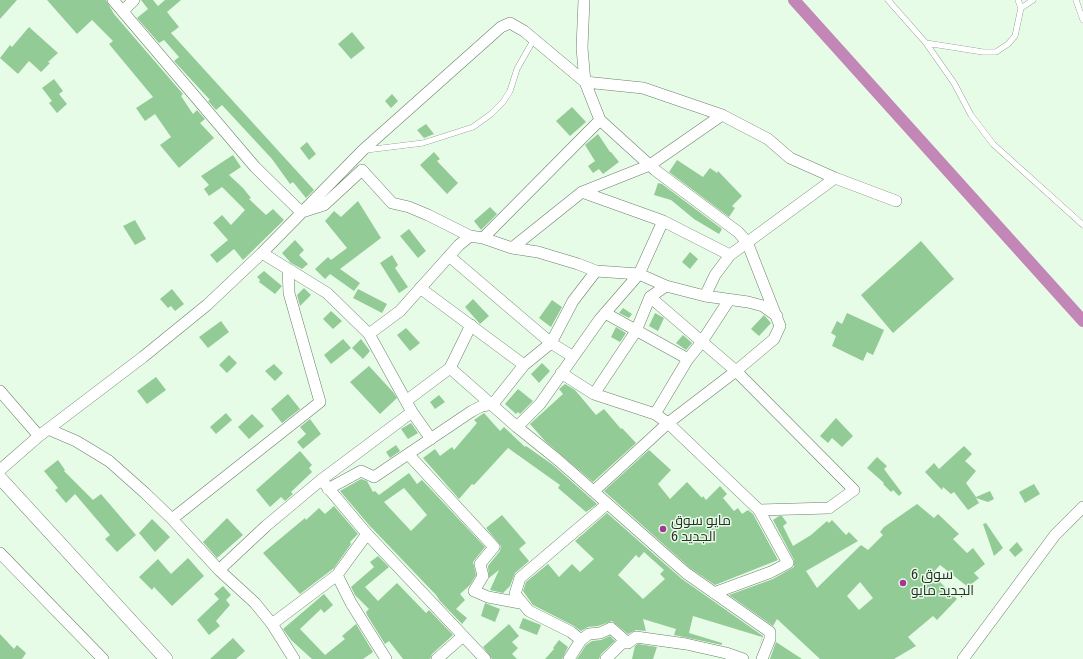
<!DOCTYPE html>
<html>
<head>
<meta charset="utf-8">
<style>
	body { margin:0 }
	canvas { display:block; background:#e7fce7 }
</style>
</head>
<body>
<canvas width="1083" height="659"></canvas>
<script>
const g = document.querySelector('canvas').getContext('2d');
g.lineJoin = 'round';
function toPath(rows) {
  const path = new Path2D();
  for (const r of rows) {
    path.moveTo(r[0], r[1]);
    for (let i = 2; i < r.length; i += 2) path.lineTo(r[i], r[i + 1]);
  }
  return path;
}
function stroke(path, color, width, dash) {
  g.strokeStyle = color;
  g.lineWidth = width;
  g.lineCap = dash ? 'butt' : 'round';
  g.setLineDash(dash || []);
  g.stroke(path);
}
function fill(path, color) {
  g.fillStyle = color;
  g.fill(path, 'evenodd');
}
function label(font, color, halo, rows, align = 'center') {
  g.font = font + ' "Fira Sans Condensed",Cairo,sans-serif';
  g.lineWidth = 3;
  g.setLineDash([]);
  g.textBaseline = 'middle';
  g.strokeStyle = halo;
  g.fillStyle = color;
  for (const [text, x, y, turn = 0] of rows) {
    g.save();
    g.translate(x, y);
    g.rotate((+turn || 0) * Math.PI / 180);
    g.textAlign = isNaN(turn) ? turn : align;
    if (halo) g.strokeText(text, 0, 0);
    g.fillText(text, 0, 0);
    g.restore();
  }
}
const canal = toPath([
	[794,0,1083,321]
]);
const building = toPath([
	[0,0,17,0,0,19],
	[47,0,106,0,114,14,183,94,181,96,193,114,197,110,205,119,200,123,214,138,179,168,160,145,171,137,155,114,145,121,136,108,153,97,109,44,113,41,92,20,77,34],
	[141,0,153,0,158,6,165,0,181,0,167,12,179,27,171,33,314,190,306,198,293,182,290,184,272,159,222,105,216,110,208,101,210,100,174,61,179,57,164,40,159,43,137,18,148,9],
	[29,27,58,53,48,62,50,63,41,72,29,61,18,74,0,58,10,45,12,47],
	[352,32,365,48,351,59,338,44],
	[54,79,63,91,59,94,67,104,57,113,49,103,52,101,42,88],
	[392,94,398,101,391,108,385,101],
	[572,107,586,122,570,136,556,121],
	[426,124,434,134,424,138,417,130],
	[598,134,610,152,611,152,619,162,603,174,599,169,593,173,588,166,595,161,585,145],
	[307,142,316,154,309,160,300,148],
	[434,152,440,159,437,161,458,183,447,194,420,165],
	[233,155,241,167,229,175,243,188,251,198,249,199,266,215,273,209,284,220,243,260,234,249,217,263,210,255,228,240,213,223,222,215,231,225,245,210,222,187,209,196,204,189,209,185,201,176],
	[677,160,703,177,710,168,717,173,718,171,742,196,732,206,735,208,729,217,669,172],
	[658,183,662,184,722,229,719,234,694,219,671,200,654,195],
	[358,201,381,238,340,269,360,283,354,291,330,274,325,279,315,269,328,257,331,260,347,248,325,221,334,211,341,217],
	[490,207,497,214,481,230,474,221],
	[135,220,146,239,135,245,123,226],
	[409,229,426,251,418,258,400,236],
	[295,240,304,250,299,255,308,264,302,269,291,263,282,253],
	[921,241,954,279,893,333,861,295],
	[690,252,698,259,690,269,682,262],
	[392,255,398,265,395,268,408,287,399,293,380,263],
	[264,271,282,286,275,294,259,282,260,280,257,277],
	[304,288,311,295,300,306,297,295],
	[172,289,184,304,175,311,171,306,168,308,160,299],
	[358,289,387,304,382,313,353,298],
	[473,299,489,316,480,324,465,307],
	[552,300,562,307,551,327,539,318],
	[623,308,632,314,629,318,619,313],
	[331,311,342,321,333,329,323,319],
	[655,313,664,318,658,331,649,326],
	[847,313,884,330,873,355,867,352,863,361,832,346,836,336,831,333,837,321,842,324],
	[764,315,771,323,759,336,751,329],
	[221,321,229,332,208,348,199,337],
	[616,327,626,333,620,342,611,337],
	[406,328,420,343,410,351,397,335],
	[683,335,692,343,686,350,676,343],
	[343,339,351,348,331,364,324,355],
	[361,339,370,351,363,359,352,348],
	[229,355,237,363,227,373,219,365],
	[542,363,550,371,539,383,531,374],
	[274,364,283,373,275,381,265,371],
	[369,366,393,392,397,398,380,414,350,382],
	[156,377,166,390,147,404,137,391],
	[565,384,575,390,596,415,604,409,621,429,622,428,636,443,593,482,545,441,530,424,563,394,559,389],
	[518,389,533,401,520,414,518,412,516,414,505,404],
	[288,394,300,409,282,423,271,409],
	[439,395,445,402,435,409,430,402],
	[226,413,232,420,216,434,210,427],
	[484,413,500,431,504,427,525,447,526,446,553,465,597,504,586,512,558,488,560,485,508,448,474,485,472,484,459,499,423,458,435,449,440,456,452,447,454,450,477,423,474,420],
	[252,414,264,426,249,439,238,427],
	[836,418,853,436,842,447,832,438,828,443,820,436],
	[310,419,321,434,303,449,297,442,306,434,300,427],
	[411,423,418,433,408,439,401,429],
	[396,445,400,451,390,458,386,452],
	[964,446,972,454,965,461,976,471,966,483,976,497,990,491,994,499,988,502,976,498,979,503,968,510,954,492,951,494,943,487,942,490,925,472,934,463,939,469],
	[649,450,671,470,658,484,670,499,687,482,702,498,703,496,706,500,720,486,727,494,723,498,734,511,738,508,742,514,748,510,753,514,778,560,715,585,690,568,604,491],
	[300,451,312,465,309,468,312,472,291,492,293,494,285,501,281,497,270,507,256,490],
	[877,457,887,466,884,469,902,493,899,496,893,490,891,492,883,484,884,483,867,468],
	[58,460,65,470,64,471,93,500,101,494,136,535,117,552,105,539,110,535,75,494,66,503,55,490,58,488,44,471],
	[409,473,417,484,422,480,485,547,473,562,476,575,470,585,460,594,465,600,456,609,467,618,462,624,440,601,436,595,369,525,340,491,361,479,367,481,373,492,375,491,379,495],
	[404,488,427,515,411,531,384,502],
	[1034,484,1040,494,1025,503,1019,492],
	[917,504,934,518,938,514,959,534,953,539,967,553,973,548,985,564,974,573,979,578,968,587,940,565,932,574,957,599,937,620,933,616,908,637,916,646,894,659,820,659,777,619,773,626,729,595,773,579,794,567,794,560,773,520,779,516,782,516,787,523,783,526,793,546,811,535,827,521,829,523,832,520,846,535,849,532,858,541,806,571,817,588,861,545,868,550,883,535,880,532,884,527],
	[860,582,873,598,859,610,847,596],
	[334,506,358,534,350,542,351,544,334,568,300,594,263,553,305,518,306,520,319,508,325,514],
	[607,513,682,579,763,636,759,647,762,637,693,616,689,633,722,643,722,645,674,635,676,629,643,619,646,631,636,630,628,634,612,621,598,626,588,627,581,631,574,626,533,605,523,591,526,582,548,564,559,577,572,564,580,572,594,559,575,541],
	[644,552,664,570,660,574,665,579,643,599,618,575,636,555,639,558],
	[502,515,526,543,519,549,529,561,515,573,510,586,503,593,490,590,499,570,489,578,488,566,500,551,501,546,486,528],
	[227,518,243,535,217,558,203,542],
	[152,519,170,537,155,552,139,533],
	[986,523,1003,548,994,556,983,524],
	[1017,542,1023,550,1015,557,1009,550],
	[378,556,389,567,365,587,378,601,397,583,426,613,429,610,453,635,432,654,430,659,403,659,389,641,385,644,367,615,366,612,369,609,355,595,351,587,374,567,370,562],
	[188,558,204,576,172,606,154,587,152,590,139,577,158,559,171,574],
	[223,586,231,595,226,600,230,605,216,621,220,626,209,635,197,620,219,599,214,594],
	[324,594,333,605,324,613,321,609,300,629,325,655,345,639,342,636,356,624,373,652,363,659,312,659,291,640,283,629],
	[485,603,500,609,495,622,481,616],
	[523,618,541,625,537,635,519,628],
	[509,624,519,636,512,642,518,648,512,654,517,659,492,659,483,647],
	[0,634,14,649,17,645,26,653,22,659,0,659],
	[610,636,615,641,601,654,599,659,577,659,586,645,592,641,601,640],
	[233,638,245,651,236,659,210,659],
	[559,640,568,647,562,659,545,659,554,649,553,648],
	[776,642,802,659,770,659],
	[638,644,657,647,653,659,632,659,635,646]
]);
const service = toPath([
	[888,0,926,43,954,83,971,115,993,144,1083,225],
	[1018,0,1021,8],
	[1076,0,1083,20],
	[926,43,983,52,996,52,1008,44,1015,36,1021,8,1033,0],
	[366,150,423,143,473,127,491,114,503,102,510,91,517,69,534,39]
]);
const minor = toPath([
	[113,0,255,167,301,212],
	[584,0,582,48,585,82,600,120,655,170,738,232,747,242,780,326,774,339,736,371,668,423,594,491],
	[123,11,134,0],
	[582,192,663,221,730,255],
	[302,212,324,205,362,170,392,203,409,207,428,215,470,236,483,238,512,248,538,252,578,264,596,271,639,274,666,286,705,296,748,302,763,306,777,316],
	[483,238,600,120],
	[512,248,582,192,650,165,722,115],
	[262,253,327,293,369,334,412,412,431,439],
	[449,256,551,343,572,356],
	[420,288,524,365],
	[705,296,715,275,730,255,835,178],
	[650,297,736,371,854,490,829,508,759,510],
	[605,313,688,359],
	[369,334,400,311,459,245,470,236],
	[450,368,517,427,558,460,686,573,770,632,770,639,762,659],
	[561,373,594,394,655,414,668,423,759,510,788,563,771,572,714,593],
	[0,391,39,436],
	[594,394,636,331,650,297,666,286],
	[406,401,450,368,471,325],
	[655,414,688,359,701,343,729,300],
	[517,427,540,404,600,319,639,274,663,221],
	[48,429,76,441,109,461,145,493,172,519,219,570,255,603,272,624,294,659],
	[408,454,494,547,480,564,483,576,474,591,488,597,520,603],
	[0,470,39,436,143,357,207,305,262,253,363,150,501,27,510,23,524,31,585,82,643,88,722,115,768,139,790,158,835,178,896,201],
	[324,483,367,534,485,659],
	[328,489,361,471,374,477,472,411,482,406,493,404,524,365,551,343,573,301,596,271],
	[172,519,320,402,289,293,288,269],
	[0,553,103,659],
	[219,570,266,526,321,480,412,412],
	[337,575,351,603,386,659],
	[272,624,337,575,367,534],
	[581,640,571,632,529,611,515,594,520,578,607,504],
	[437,659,462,637],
	[569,659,581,640,589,634,600,633,611,628,628,643],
	[606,659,622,643,628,643,636,637,686,644,726,653,743,659],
	[963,659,1055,535,1083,507]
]);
const tertiary = toPath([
	[0,478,166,659]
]);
const markers = [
	[663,529,4,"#a43795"],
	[903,583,4,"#a43795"]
];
const poiNames = [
	["مايو سوق",671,521],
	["6 الجديد",671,537],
	["سوق 6",911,575],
	["الجديد مايو",911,591]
];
stroke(canal, '#c287b6', 12);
fill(building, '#92cb95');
stroke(service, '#6d7f6d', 6);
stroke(minor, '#6d7f6d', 12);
stroke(tertiary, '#6d7f6d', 14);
stroke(service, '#fff', 5.5);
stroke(minor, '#fff', 11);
stroke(tertiary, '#fff', 13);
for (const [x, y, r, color] of markers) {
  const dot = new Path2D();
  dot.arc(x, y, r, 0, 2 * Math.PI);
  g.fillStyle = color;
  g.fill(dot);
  stroke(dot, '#e7fce7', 1.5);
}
label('14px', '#283028', '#e7fce7', poiNames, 'left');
</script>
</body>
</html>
